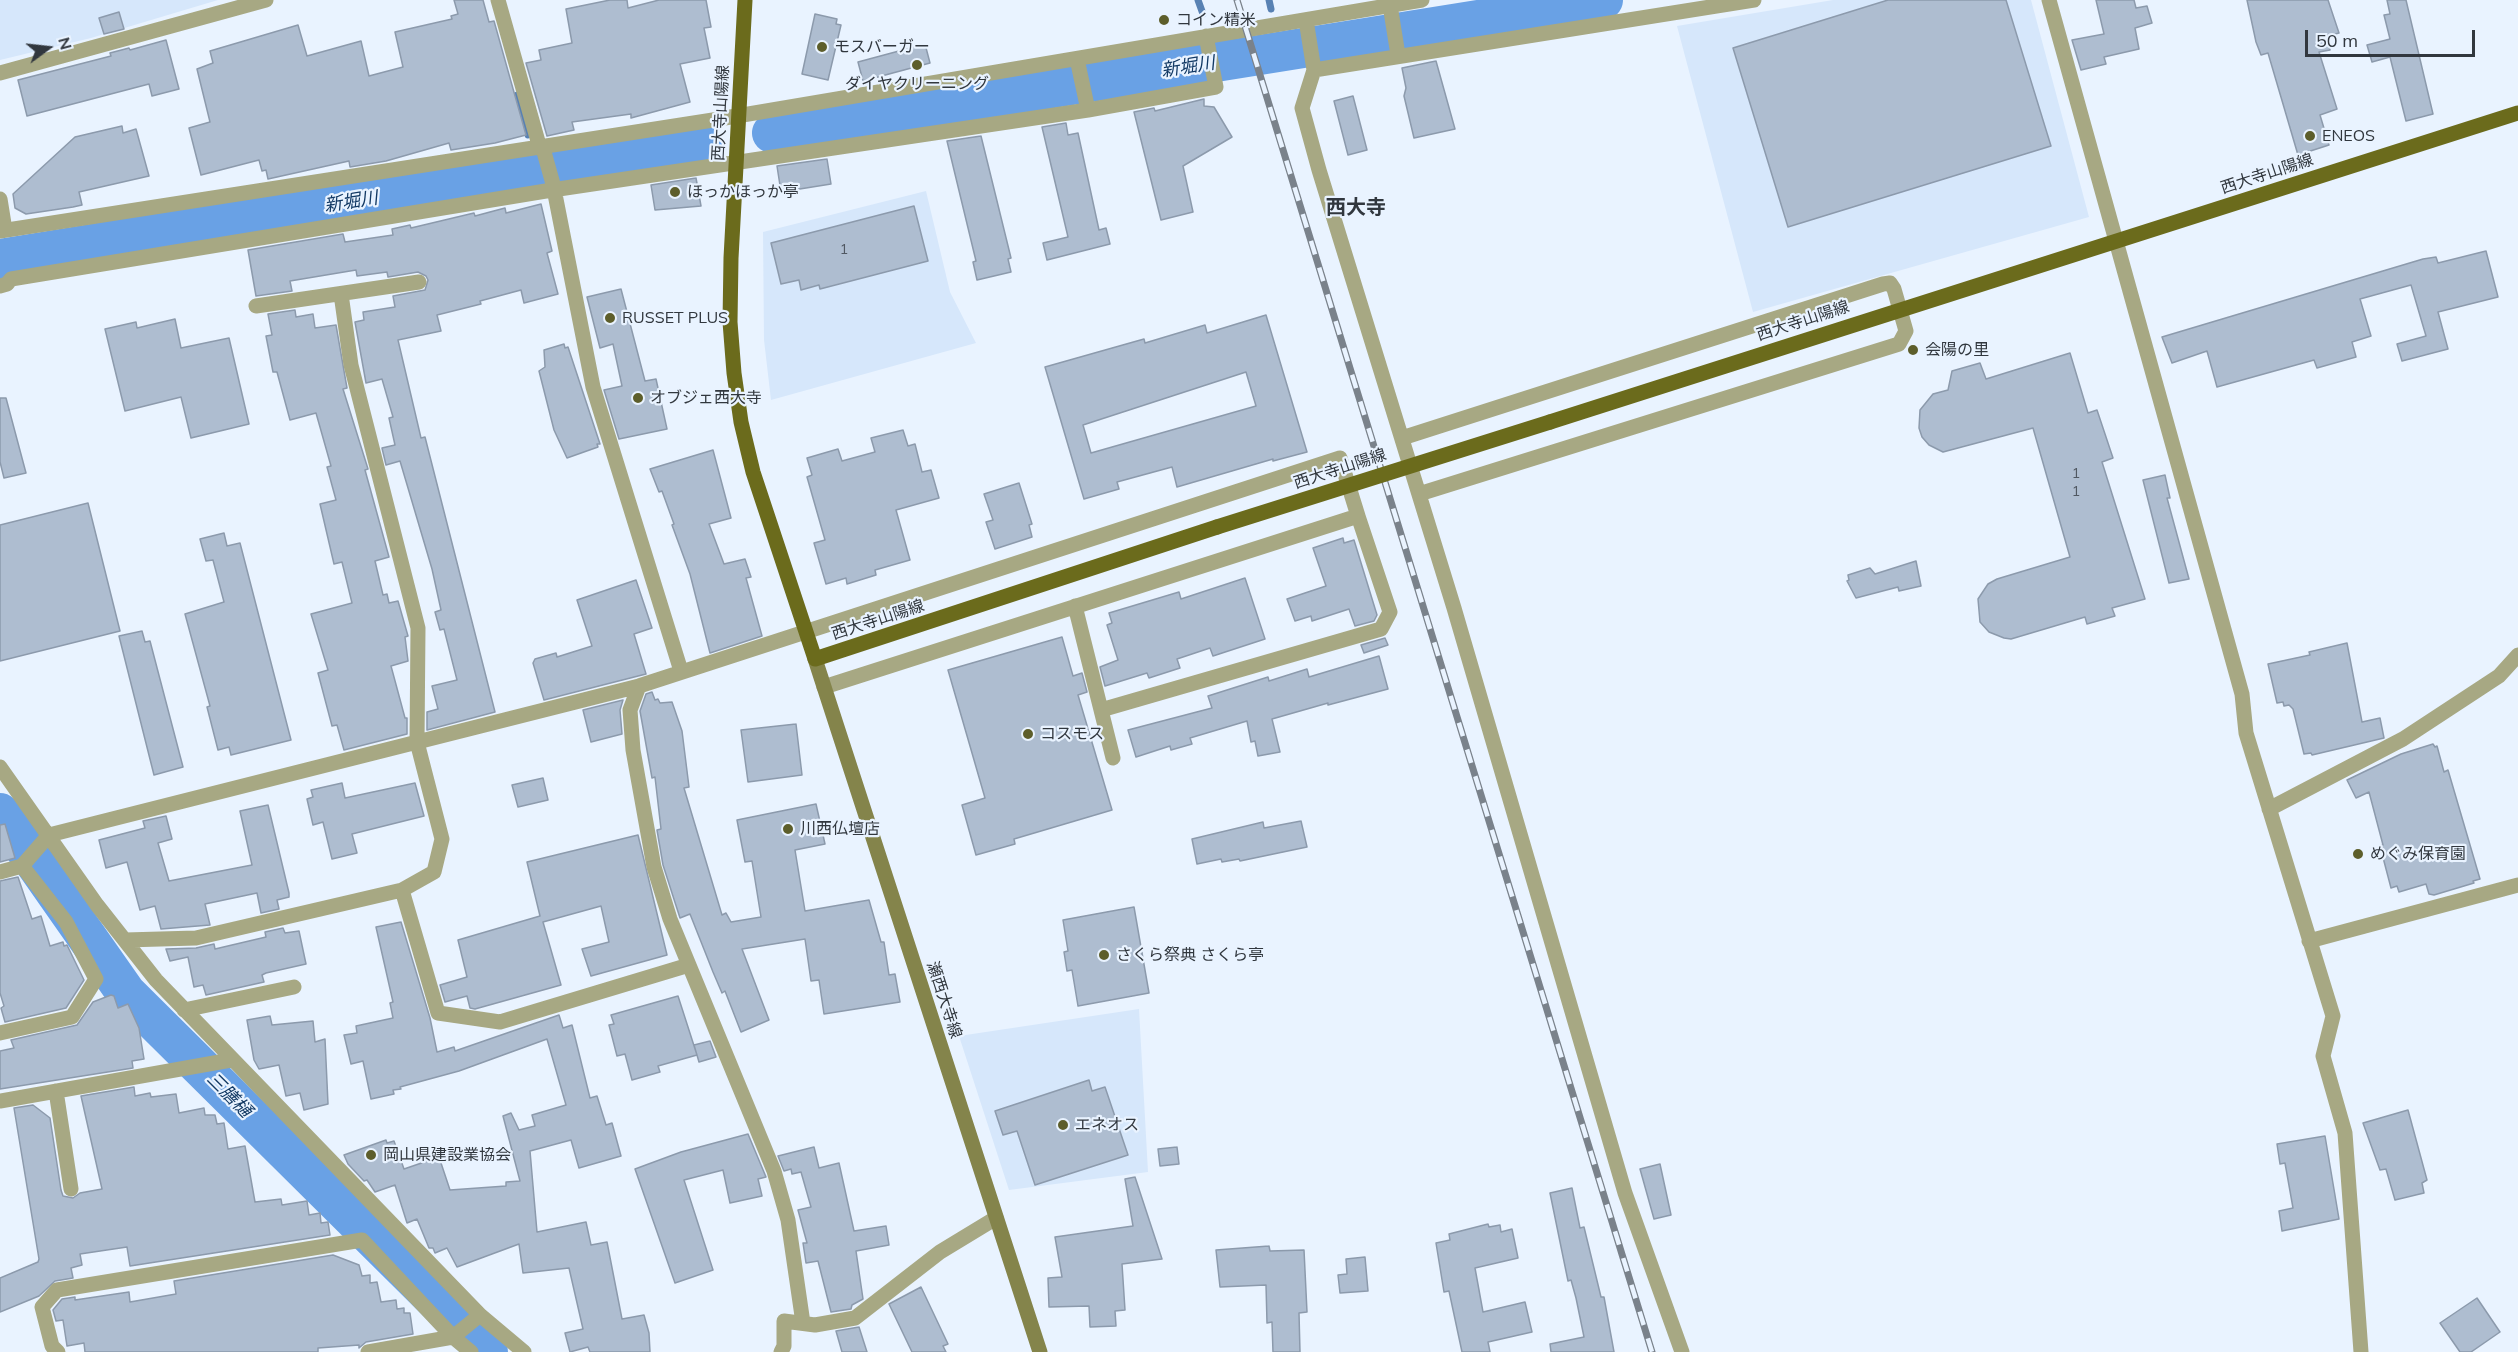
<!DOCTYPE html>
<html>
<head>
<meta charset="utf-8">
<style>
	body { margin:0 }
	#map { position:relative; width:2518px; height:1352px; overflow:hidden; background:#e9f3ff; font-family:Mulish,sans-serif }
	canvas { display:block }
	.north { position:absolute; left:18px; top:18px; width:60px; height:60px; -webkit-text-stroke:4px #e9f3ff; paint-order:stroke; rotate:75deg; font-size:16px; font-weight:700; line-height:24px; text-align:center; color:#31373e }
	.north::after { content:''; display:block; margin:auto; width:21px; height:27px; background:#31373e; clip-path:polygon(50% 0,100% 100%,50% 72%,0 100%) }
	.scale { position:absolute; left:2305px; top:30px; width:170px; height:27px; box-sizing:border-box; border:3px solid #31373e; border-top:0; padding-left:8px; font-size:18px; line-height:21px; white-space:nowrap; color:#31373e; -webkit-text-stroke:4px #e9f3ff; paint-order:stroke }
</style>
</head>
<body>
<div id="map">
<canvas width="2518" height="1352"></canvas>
<div class="north">N</div>
<div class="scale">50 m</div>
</div>
<script>
const g = document.querySelector('canvas').getContext('2d');
g.lineJoin = 'round';
function fill(path, color) {
  g.fillStyle = color;
  g.fill(path, 'evenodd');
}
function toPath(rows) {
  const path = new Path2D();
  for (const r of rows) {
    path.moveTo(r[0], r[1]);
    for (let i = 2; i < r.length; i += 2) path.lineTo(r[i], r[i + 1]);
  }
  return path;
}
function stroke(path, color, width, dash) {
  g.strokeStyle = color;
  g.lineWidth = width;
  g.lineCap = dash ? 'butt' : 'round';
  g.setLineDash(dash || []);
  g.stroke(path);
}
function label(font, color, halo, rows, align = 'center') {
  g.font = font + ' Mulish,"Noto Sans JP",sans-serif';
  g.lineWidth = 4.5;
  g.setLineDash([]);
  g.textBaseline = 'middle';
  g.strokeStyle = halo;
  g.fillStyle = color;
  for (const [text, x, y, turn = 0] of rows) {
    g.save();
    g.translate(x, y);
    g.rotate((+turn || 0) * Math.PI / 180);
    g.textAlign = isNaN(turn) ? turn : align;
    if (halo) g.strokeText(text, 0, 0);
    g.fillText(text, 0, 0);
    g.restore();
  }
}
const built = toPath([
	[0,0,218,0,91,38,0,60],
	[1833,0,2031,0,2089,217,1753,312,1677,26],
	[926,191,950,292,976,343,771,400,764,340,763,232],
	[1139,1009,1148,1172,1009,1190,959,1036]
]);
const stream = toPath([
	[1198,0,1203,14],
	[1269,0,1271,9],
	[1277,39,1280,52],
	[1215,50,1219,62],
	[517,95,528,135],
	[533,158,536,171]
]);
const river = toPath([
	[772,133,1603,0],
	[0,259,702,144],
	[0,813,126,993,488,1352]
]);
const building = toPath([
	[454,0,483,0,489,22,494,21,526,135,495,143,451,150,449,143,386,161,350,167,349,161,268,179,266,170,262,171,259,160,201,175,189,128,210,122,197,69,213,63,210,51,298,25,307,56,361,41,369,76,403,67,395,32,452,19,451,16,458,14,454,0],
	[610,0,627,0,628,8,659,0,706,0,711,27,704,28,710,58,680,64,690,102,631,118,631,114,572,122,574,130,547,136,526,63,541,60,539,50,572,43,566,9,610,0],
	[1888,0,2006,0,2051,146,1788,227,1733,48,1888,0],
	[2096,0,2134,0,2136,8,2147,6,2152,23,2135,28,2139,49,2104,57,2106,64,2081,70,2072,40,2104,34,2096,0],
	[2247,0,2328,0,2339,33,2327,36,2330,50,2319,52,2337,109,2320,115,2329,145,2298,155,2268,53,2261,55,2256,42,2247,0],
	[2387,0,2406,0,2433,114,2406,121,2390,57,2372,62,2367,45,2390,39,2384,15,2390,14,2387,0],
	[119,12,124,29,104,34,99,18,119,12],
	[815,14,837,19,836,24,841,25,828,80,802,74,815,14],
	[166,40,179,89,152,96,149,84,27,116,18,80,111,56,110,53,129,48,130,50,166,40],
	[925,44,930,63,863,81,858,62,925,44],
	[1436,61,1455,129,1414,138,1404,96,1406,88,1402,68,1436,61],
	[1353,96,1367,150,1348,155,1334,101,1353,96],
	[1204,99,1204,106,1214,107,1232,137,1183,166,1193,212,1161,220,1134,112,1154,108,1155,111,1204,99],
	[1066,123,1068,135,1078,133,1099,230,1106,228,1110,244,1047,260,1043,243,1068,237,1042,127,1066,123],
	[122,126,123,133,136,129,149,176,79,192,82,205,73,207,26,214,15,208,13,194,75,137,122,126],
	[981,136,1011,258,1008,259,1011,272,977,280,973,262,976,261,947,141,981,136],
	[827,159,831,184,781,192,777,166,827,159],
	[696,178,701,206,655,210,651,185,696,178],
	[541,204,552,251,547,253,558,294,524,303,521,290,480,301,481,304,437,315,441,331,398,340,421,438,425,437,495,712,427,730,427,712,438,709,432,686,457,680,444,629,440,630,435,612,441,610,432,569,400,461,386,465,382,448,395,445,389,418,393,417,382,379,366,383,355,322,364,320,363,312,395,307,393,296,425,290,428,280,426,276,418,272,388,277,387,272,357,276,356,270,290,281,292,291,256,296,248,250,343,234,345,242,393,235,392,229,410,225,411,228,474,213,475,216,505,208,506,213,541,204],
	[914,206,928,261,820,289,819,285,801,290,799,280,781,284,771,243,914,206],
	[2486,251,2498,297,2438,312,2448,349,2402,361,2397,344,2426,336,2411,285,2360,299,2371,336,2352,342,2356,357,2317,368,2314,360,2217,387,2207,351,2172,363,2162,337,2423,259,2436,257,2438,263,2486,251],
	[621,289,645,381,656,379,667,429,619,439,604,390,622,386,613,344,600,348,587,297,621,289],
	[295,310,296,317,313,314,315,328,336,325,347,388,343,389,368,469,365,470,389,557,375,561,383,595,387,594,389,603,398,601,408,636,405,637,408,661,391,666,405,718,407,718,407,734,344,750,337,725,332,726,318,673,328,670,311,614,352,603,342,562,334,564,320,504,336,500,327,467,331,466,316,413,290,420,277,372,273,372,266,336,272,335,268,314,295,310],
	[1266,315,1307,452,1273,461,1273,459,1177,487,1172,467,1117,482,1119,489,1084,499,1045,367,1144,339,1145,343,1205,325,1207,333,1266,315],
	[1246,372,1256,406,1091,453,1083,425,1246,372],
	[175,319,181,348,229,338,249,424,191,438,181,397,125,411,105,329,136,322,137,328,175,319],
	[564,344,565,348,568,347,600,444,597,444,598,447,567,458,554,430,539,371,545,367,544,350,564,344],
	[2070,353,2088,413,2097,410,2113,458,2102,462,2145,599,2112,608,2115,616,2087,624,2085,617,2011,639,2004,638,1989,632,1980,622,1978,599,1988,584,1997,579,2070,557,2033,428,1943,452,1929,445,1922,437,1919,428,1920,410,1933,394,1948,390,1952,371,1980,363,1986,379,2070,353],
	[0,398,6,398,26,473,4,478,0,462,0,398],
	[903,430,908,446,915,444,922,472,931,470,939,498,896,510,910,560,875,570,876,575,847,584,846,578,826,584,814,543,825,540,807,477,812,475,807,458,838,449,842,461,875,452,871,438,903,430],
	[713,450,731,518,709,524,724,564,745,559,751,577,746,578,762,636,710,653,690,574,672,525,674,524,662,491,659,492,650,469,713,450],
	[2165,475,2170,498,2167,498,2189,579,2169,583,2143,480,2165,475],
	[1019,483,1032,524,1029,525,1032,537,995,549,986,522,993,520,984,494,1019,483],
	[88,503,120,631,0,661,0,525,88,503],
	[224,533,227,546,240,543,291,740,231,755,229,747,218,750,207,707,210,706,185,614,224,602,213,560,206,561,200,539,224,533],
	[1343,538,1344,543,1354,540,1377,615,1374,621,1355,626,1349,609,1312,621,1311,616,1295,621,1287,599,1326,586,1313,548,1343,538],
	[1916,561,1921,586,1899,591,1898,587,1856,598,1847,581,1849,580,1848,575,1870,568,1875,574,1916,561],
	[1245,578,1265,639,1213,656,1210,648,1177,659,1180,668,1149,678,1147,673,1105,686,1100,667,1118,660,1107,625,1112,623,1109,613,1179,592,1181,599,1245,578],
	[636,580,652,628,634,634,646,674,544,700,533,663,535,659,556,653,557,657,592,646,577,600,636,580],
	[142,631,145,642,150,641,183,767,154,775,119,636,142,631],
	[1062,637,1073,676,1082,673,1087,692,1078,695,1112,810,1014,839,1015,844,976,855,962,805,985,798,948,670,1062,637],
	[1385,638,1388,645,1364,653,1361,645,1385,638],
	[2347,643,2362,722,2380,718,2384,738,2312,755,2311,753,2304,754,2293,709,2289,705,2284,706,2283,702,2277,703,2268,664,2310,655,2309,652,2347,643],
	[1379,656,1388,689,1328,705,1328,703,1272,719,1280,752,1258,756,1255,741,1251,742,1247,721,1190,738,1192,744,1171,750,1170,746,1136,757,1128,730,1212,708,1208,696,1268,677,1269,681,1307,669,1309,677,1379,656],
	[652,692,655,700,658,699,660,703,672,702,682,731,689,787,684,788,722,915,726,913,731,922,761,917,752,861,745,862,737,820,816,804,825,844,795,850,805,911,869,900,881,942,884,942,889,975,895,974,900,1002,824,1014,819,980,811,981,805,939,742,949,769,1020,741,1032,725,991,722,993,713,972,690,914,680,918,663,865,657,830,661,829,655,777,652,778,640,711,646,694,652,692],
	[623,700,620,710,622,734,591,742,583,710,623,700],
	[796,724,802,775,748,782,741,730,796,724],
	[2433,744,2435,747,2437,746,2444,772,2448,770,2480,879,2473,881,2474,883,2434,895,2429,894,2426,884,2399,892,2397,886,2391,888,2380,846,2383,845,2369,792,2356,798,2347,780,2401,754,2433,744],
	[543,778,548,800,518,807,512,785,543,778],
	[342,783,345,798,415,783,424,816,352,834,357,853,332,859,323,822,313,825,307,799,313,797,311,790,342,783],
	[268,805,289,893,289,897,277,900,279,909,261,913,257,893,205,904,210,925,161,929,155,906,140,910,127,862,106,868,99,840,145,828,143,821,166,816,172,839,158,843,169,881,252,865,240,811,268,805],
	[1301,821,1307,847,1240,861,1239,859,1222,862,1221,859,1197,864,1192,839,1263,822,1264,828,1301,821],
	[5,824,15,858,0,862,0,825,5,824],
	[638,835,667,955,591,976,582,949,609,942,601,906,543,922,561,985,475,1009,470,1008,467,996,445,1002,440,985,467,977,458,940,540,916,527,862,638,835],
	[18,877,32,919,41,916,50,946,63,942,64,946,67,945,84,980,66,1008,5,1022,1,1008,4,1006,0,993,0,881,18,877],
	[1134,907,1149,993,1078,1006,1072,970,1067,971,1064,952,1068,951,1063,920,1134,907],
	[401,922,430,1018,437,1052,454,1047,455,1051,559,1015,563,1028,572,1025,590,1098,597,1096,606,1125,612,1123,621,1156,579,1168,571,1140,530,1151,537,1232,586,1222,591,1245,607,1242,622,1319,644,1315,649,1333,650,1352,590,1352,588,1347,570,1352,565,1333,583,1329,569,1268,523,1273,519,1244,457,1267,447,1248,435,1253,433,1248,429,1248,417,1219,407,1223,395,1185,375,1192,367,1180,364,1181,348,1164,344,1155,386,1140,387,1143,394,1141,404,1169,439,1157,450,1190,506,1186,506,1182,520,1181,503,1116,511,1113,519,1130,535,1126,532,1115,566,1105,547,1039,459,1071,400,1087,401,1089,393,1090,394,1094,371,1099,363,1061,351,1064,344,1035,357,1033,356,1026,393,1018,390,1003,393,1002,376,927,401,922],
	[283,928,285,933,299,931,306,964,266,973,262,975,264,982,206,995,203,985,194,987,188,957,170,961,166,949,196,948,214,944,215,949,266,937,265,932,283,928],
	[111,995,114,996,118,1008,128,1004,139,1028,144,1059,132,1061,133,1068,0,1089,0,1051,14,1048,11,1040,77,1025,93,1002,111,995],
	[678,996,697,1055,658,1066,660,1072,632,1080,625,1054,617,1056,609,1025,614,1024,611,1015,678,996],
	[270,1016,272,1025,313,1021,315,1042,325,1039,328,1104,304,1110,300,1093,286,1096,279,1065,259,1069,254,1060,247,1020,270,1016],
	[710,1041,716,1057,699,1062,694,1045,710,1041],
	[1089,1080,1092,1091,1105,1087,1128,1155,1035,1185,1017,1131,1003,1135,995,1111,1089,1080],
	[134,1087,135,1096,150,1093,151,1097,176,1094,179,1113,204,1108,205,1115,215,1115,217,1124,224,1123,228,1149,245,1146,255,1202,281,1199,282,1205,307,1201,309,1215,320,1213,321,1223,328,1222,330,1235,130,1266,127,1247,80,1254,82,1265,71,1268,73,1278,55,1281,39,1296,0,1312,0,1278,38,1262,39,1259,14,1108,33,1105,50,1118,61,1190,63,1196,73,1198,80,1193,102,1189,81,1096,134,1087],
	[2408,1110,2427,1180,2422,1183,2424,1193,2395,1200,2386,1169,2380,1170,2363,1123,2408,1110],
	[748,1134,766,1177,758,1179,762,1196,730,1203,723,1170,684,1180,713,1270,675,1283,635,1169,681,1152,748,1134],
	[2325,1136,2339,1219,2282,1231,2279,1211,2293,1208,2285,1163,2280,1164,2277,1144,2325,1136],
	[814,1147,819,1168,839,1163,854,1231,886,1226,889,1245,856,1251,863,1299,852,1305,851,1309,831,1312,818,1261,806,1263,803,1243,807,1243,798,1210,811,1207,801,1172,792,1174,791,1169,784,1171,778,1156,814,1147],
	[1177,1147,1179,1164,1160,1166,1158,1149,1177,1147],
	[1660,1164,1671,1215,1654,1219,1640,1169,1660,1164],
	[1135,1177,1162,1259,1122,1264,1125,1310,1115,1311,1116,1326,1090,1327,1089,1306,1049,1307,1048,1278,1062,1277,1055,1237,1133,1226,1125,1179,1135,1177],
	[1572,1188,1580,1228,1584,1227,1601,1297,1604,1297,1614,1352,1551,1352,1550,1344,1584,1337,1576,1298,1571,1280,1568,1281,1550,1193,1572,1188],
	[1488,1224,1489,1227,1500,1225,1501,1232,1512,1229,1518,1258,1475,1268,1483,1312,1525,1302,1532,1332,1488,1342,1490,1352,1462,1352,1449,1291,1444,1292,1436,1243,1450,1240,1449,1234,1488,1224],
	[1269,1246,1270,1251,1304,1250,1307,1312,1299,1313,1300,1352,1273,1352,1272,1322,1267,1323,1266,1285,1220,1287,1216,1250,1269,1246],
	[333,1255,359,1265,362,1276,370,1275,370,1283,377,1282,381,1302,396,1300,397,1309,404,1308,404,1313,410,1313,413,1334,366,1342,359,1348,359,1345,318,1348,318,1352,85,1352,84,1343,67,1346,63,1320,56,1321,53,1310,62,1299,75,1297,75,1300,129,1292,130,1302,176,1294,174,1281,333,1255],
	[1365,1257,1368,1291,1340,1293,1338,1275,1347,1274,1346,1259,1365,1257],
	[921,1287,948,1344,943,1346,946,1352,912,1352,889,1304,921,1287],
	[2477,1298,2500,1332,2471,1352,2460,1352,2440,1323,2477,1298],
	[859,1327,867,1352,842,1352,836,1331,859,1327]
]);
const street = toPath([
	[498,0,539,145,544,152,553,184,593,387,681,671],
	[2049,0,2242,694,2246,733,2333,1016,2323,1056,2345,1133,2361,1352],
	[1390,5,1398,55],
	[1306,20,1314,70,1302,108,1319,170,1454,608,1625,1193,1682,1352],
	[1077,59,1088,110],
	[1314,70,1754,0],
	[0,73,266,0],
	[0,199,5,230],
	[0,231,713,120,1422,0],
	[0,286,7,284,11,279,552,190,1088,110,1216,87,1206,36],
	[256,306,419,282],
	[1402,438,1883,284,1890,283,1894,289,1906,331,1899,344,1419,494],
	[1075,606,1113,758],
	[639,686,630,710,633,750,654,867,670,919,774,1171,788,1220,803,1323],
	[1101,710,1381,629,1390,612,1358,516],
	[0,767,97,905,156,980,480,1315,524,1352],
	[2269,809,2403,739,2499,676,2518,655],
	[0,872,22,866,49,835,639,686,1340,458,1358,516,824,687],
	[402,890,438,1013,500,1022,689,965],
	[125,940,196,938,402,890,434,872,442,839,417,742,418,628,351,365,341,294],
	[2309,941,2518,885],
	[184,1010,294,987],
	[0,1033,72,1017,96,979,66,922,22,866],
	[56,1091,71,1189],
	[0,1101,231,1060],
	[58,1352,52,1346,42,1307,57,1290,362,1240,453,1337,471,1352],
	[368,1352,453,1337,480,1315],
	[781,1352,784,1346,784,1321,815,1325,855,1318,940,1252,996,1218]
]);
const secondary = toPath([
	[815,659,1040,1352]
]);
const primary = toPath([
	[745,0,731,258,730,322,734,373,741,422,753,472,815,659,1217,527],
	[1550,422,2518,113]
]);
const rail = toPath([
	[1237,0,1652,1352]
]);
const primaryBridge = toPath([
	[1217,527,1550,422]
]);
const markers = [
	[1164,20,6,"#5d5e2b"],
	[822,47,6,"#5d5e2b"],
	[917,65,6,"#5d5e2b"],
	[2310,136,6,"#5d5e2b"],
	[675,192,6,"#5d5e2b"],
	[610,318,6,"#5d5e2b"],
	[1913,350,6,"#5d5e2b"],
	[638,398,6,"#5d5e2b"],
	[1028,734,6,"#5d5e2b"],
	[788,829,6,"#5d5e2b"],
	[2358,854,6,"#5d5e2b"],
	[1104,955,6,"#5d5e2b"],
	[1063,1125,6,"#5d5e2b"],
	[371,1155,6,"#5d5e2b"]
];
const numberNames = [
	["1",844,250],
	["1",2076,474],
	["1",2076,492]
];
const poiNames = [
	["コイン精米",1176,20],
	["モスバーガー",834,47],
	["ダイヤクリーニング",917,84,"center"],
	["ENEOS",2322,136],
	["ほっかほっか亭",687,192],
	["RUSSET PLUS",622,318],
	["会陽の里",1925,350],
	["オブジェ西大寺",650,398],
	["コスモス",1040,734],
	["川西仏壇店",800,829],
	["めぐみ保育園",2370,854],
	["さくら祭典 さくら亭",1116,955],
	["エネオス",1075,1125],
	["岡山県建設業協会",383,1155]
];
const streetNames = [
	["西大寺山陽線",721,113,-87],
	["西大寺山陽線",2267,174,-18],
	["西大寺山陽線",1803,321,-18],
	["西大寺山陽線",1340,469,-18],
	["西大寺山陽線",878,620,-18],
	["瀬西大寺線",944,1000,72]
];
const waterNames = [
	["新堀川",1188,67,-9],
	["新堀川",351,202,-9],
	["三膳樋",229,1095,45]
];
const quarterNames = [
	["西大寺",1356,208]
];
fill(built, '#d6e7fb');
stroke(stream, '#5881b3', 7);
stroke(river, '#69a1e5', 40);
fill(building, '#aebdd0');
stroke(building, '#8c9aac', 1.5);
stroke(street, '#a7a883', 15);
stroke(secondary, '#84844b', 15);
stroke(primary, '#6b6b1c', 15);
stroke(rail, '#7a828b', 7);
stroke(rail, '#e9f3ff', 4.5, [14]);
stroke(primaryBridge, '#6b6b1c', 15);
for (const [x, y, r, color] of markers) {
  const dot = new Path2D();
  dot.arc(x, y, r, 0, 2 * Math.PI);
  g.fillStyle = color;
  g.fill(dot);
  stroke(dot, '#e9f3ff', 2);
}
label('14px', '#505862', null, numberNames);
label('16px', '#31373e', '#e9f3ff', poiNames, 'left');
label('16px', '#31373e', '#e9f3ff', streetNames);
label('italic 18px', '#123964', '#e9f3ff', waterNames);
label('bold 20px', '#31373e', '#e9f3ff', quarterNames);
</script>
</body>
</html>
